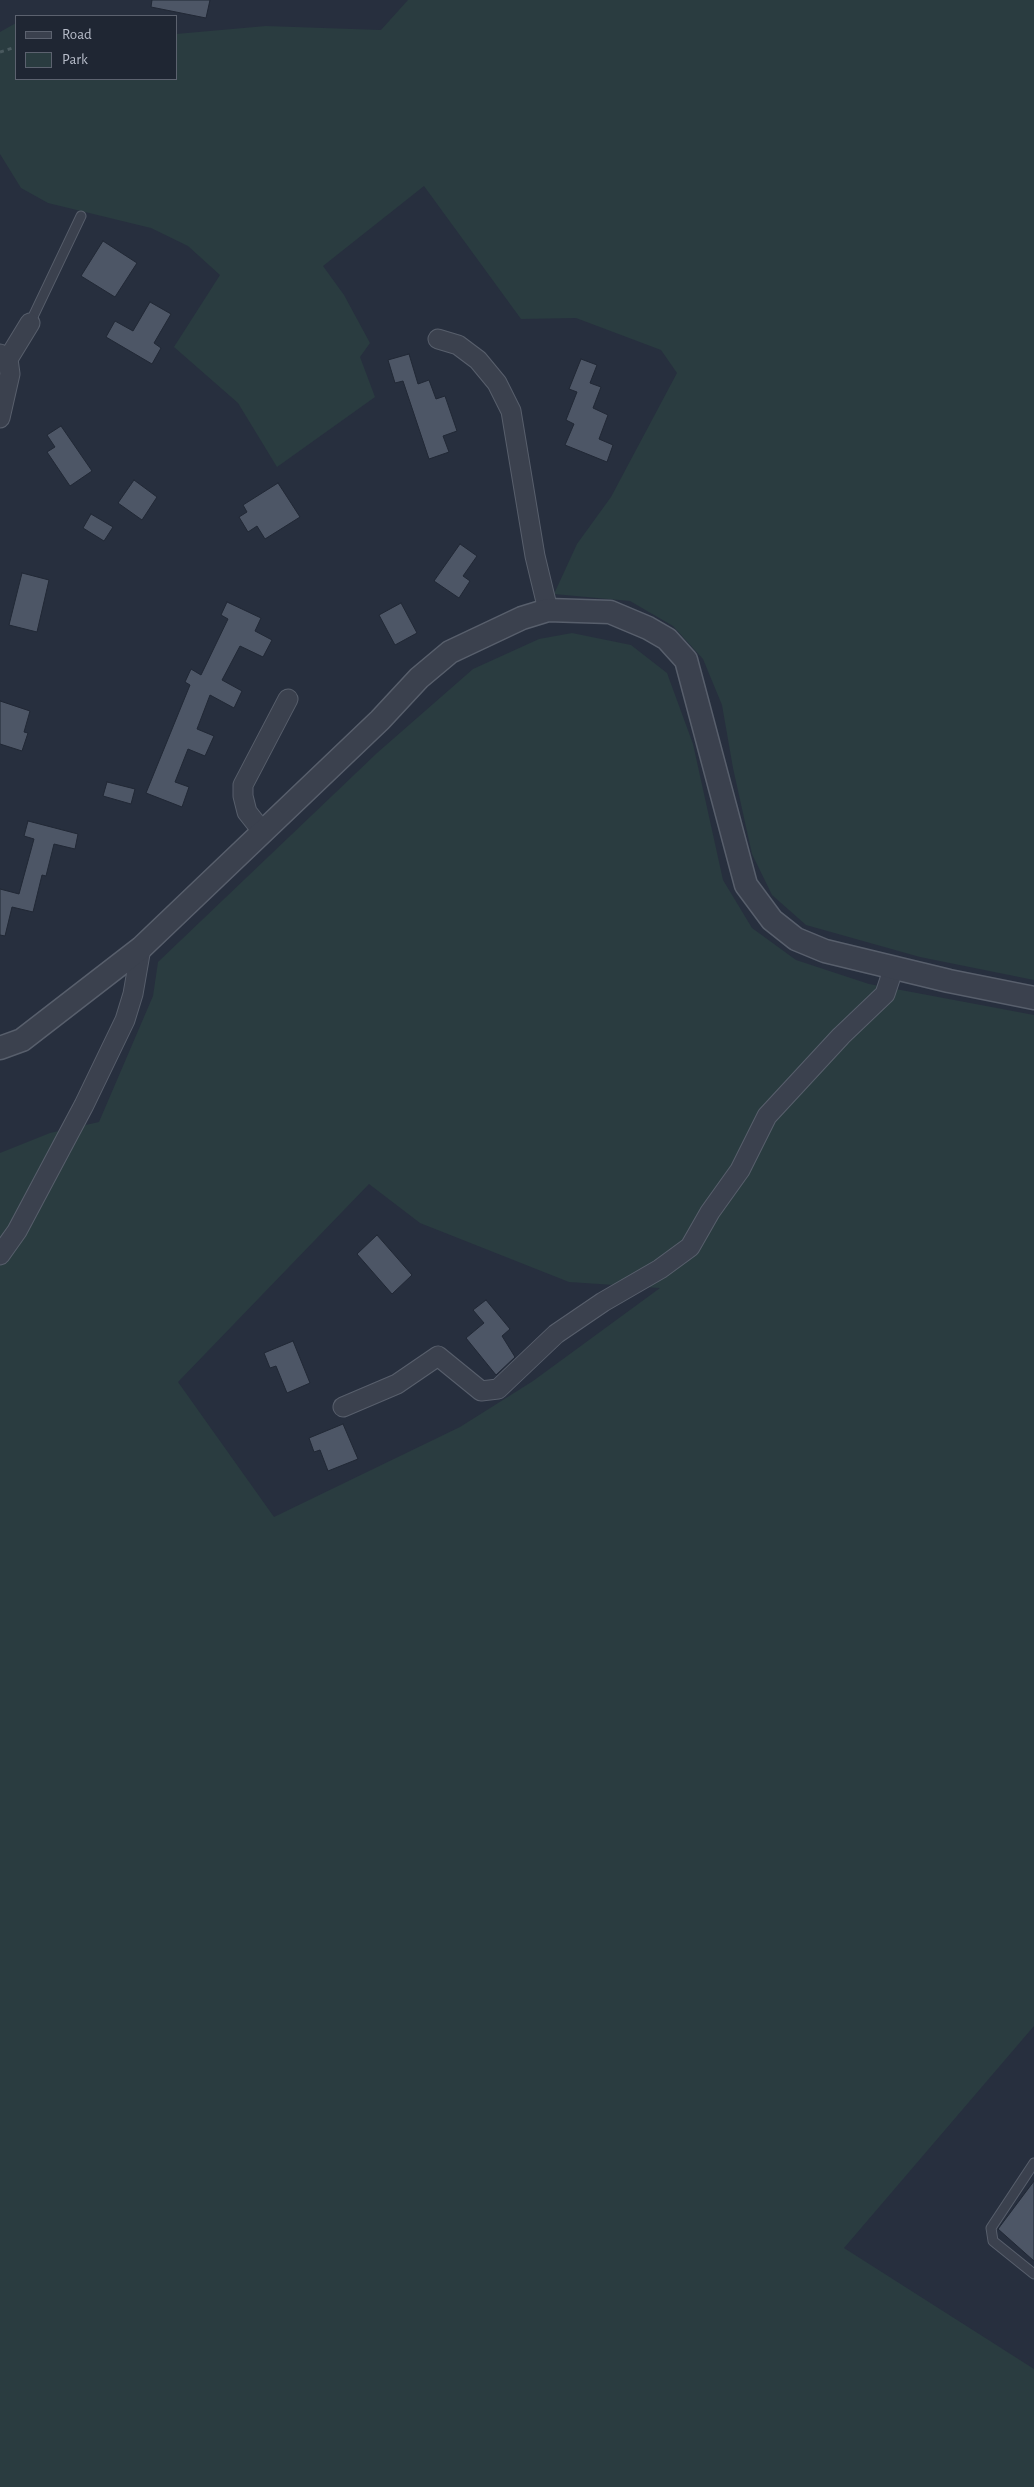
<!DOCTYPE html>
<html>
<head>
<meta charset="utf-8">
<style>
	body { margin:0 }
	#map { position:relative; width:1034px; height:2487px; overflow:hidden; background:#272f3e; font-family:"Alegreya Sans",sans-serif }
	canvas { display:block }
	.legend { position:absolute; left:15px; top:15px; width:162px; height:65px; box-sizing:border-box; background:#1f2633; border:1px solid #5c626f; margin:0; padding:6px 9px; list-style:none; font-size:15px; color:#b7bcc9 }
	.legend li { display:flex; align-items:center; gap:10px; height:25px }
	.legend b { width:25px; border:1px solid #5c626f }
</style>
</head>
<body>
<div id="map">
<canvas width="1034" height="2487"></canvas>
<ul class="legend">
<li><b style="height:6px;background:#3b414e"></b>Road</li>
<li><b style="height:14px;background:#2a3c40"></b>Park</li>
</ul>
</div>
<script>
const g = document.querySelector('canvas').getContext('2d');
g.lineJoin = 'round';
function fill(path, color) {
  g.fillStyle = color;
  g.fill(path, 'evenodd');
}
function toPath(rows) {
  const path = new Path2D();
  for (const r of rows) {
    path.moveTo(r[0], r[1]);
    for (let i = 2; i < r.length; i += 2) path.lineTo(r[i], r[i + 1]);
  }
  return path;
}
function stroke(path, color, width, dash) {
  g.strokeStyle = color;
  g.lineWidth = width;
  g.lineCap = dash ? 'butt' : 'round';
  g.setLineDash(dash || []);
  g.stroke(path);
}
const green = toPath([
	[408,0,1034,0,1034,980,920,957,806,925,772,895,752,854,733,768,722,705,703,659,673,626,630,601,554,594,577,544,611,497,677,373,661,350,576,318,521,319,424,186,323,266,344,295,370,343,360,357,375,397,277,467,238,403,174,347,220,275,188,246,151,228,48,203,21,188,0,154,0,32,16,23,16,79,176,79,176,34,266,26,381,30],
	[572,633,631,645,667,673,693,744,723,880,752,928,796,960,869,984,1034,1015,1034,2026,844,2248,1034,2369,1034,2487,0,2487,0,1153,50,1133,99,1122,153,996,158,962,377,753,473,669,539,639],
	[369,1184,420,1223,569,1282,660,1288,533,1381,460,1427,274,1517,178,1382]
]);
const building = toPath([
	[152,0,210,0,206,18,151,7,152,0],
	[103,241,137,263,115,297,81,276,103,241],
	[150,302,171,314,154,343,161,348,152,364,106,337,115,321,133,331,150,302],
	[409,354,418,384,429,380,436,399,445,396,457,431,443,436,449,452,429,459,403,381,395,383,388,360,409,354],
	[581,359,597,365,590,383,601,387,593,408,608,415,599,439,613,445,607,462,565,445,574,424,566,420,577,392,569,389,581,359],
	[61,426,92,471,70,486,47,452,55,447,47,435,61,426],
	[134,480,157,497,142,520,118,503,134,480],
	[278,483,300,517,265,539,257,526,248,532,239,517,247,512,243,505,278,483],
	[91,514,113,527,104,541,83,528,91,514],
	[460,544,477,556,463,576,470,581,459,598,434,581,460,544],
	[22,573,49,580,37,632,9,625,22,573],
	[227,602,261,618,255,631,272,640,263,657,240,646,222,680,242,691,234,708,210,695,197,729,214,736,205,756,188,749,175,782,189,787,182,807,146,793,190,685,185,682,191,669,201,675,228,619,221,615,227,602],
	[401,603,417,633,395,645,379,615,401,603],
	[0,701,30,711,24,732,28,733,22,751,0,744,0,701],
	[107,782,135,789,131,804,103,796,107,782],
	[28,821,78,834,75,849,54,844,46,876,42,875,33,912,12,907,5,936,0,935,0,889,19,894,34,839,24,836,28,821],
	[377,1235,412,1275,392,1294,357,1254,377,1235],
	[486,1300,510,1329,502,1336,515,1357,496,1375,466,1338,484,1323,473,1310,486,1300],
	[293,1341,310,1383,287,1393,276,1366,270,1368,264,1353,293,1341],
	[343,1424,358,1459,328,1471,320,1450,314,1452,309,1438,343,1424],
	[1034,2181,1034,2261,998,2229,1034,2181]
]);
const path = toPath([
	[0,52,16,47]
]);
const service = toPath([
	[30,323,81,216],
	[1034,2163,991,2228,993,2241,1034,2274]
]);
const minor = toPath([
	[438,339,458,345,478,360,497,383,511,411,535,556,548,610],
	[0,354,8,359,10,374,0,418],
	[8,359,30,323],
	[262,831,247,812,243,796,243,785,288,699],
	[0,1255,17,1231,84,1105,125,1020,133,994,141,948],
	[343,1407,397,1384,438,1356,481,1391,498,1389,556,1334,603,1302,660,1269,690,1247,710,1212,740,1170,767,1116,841,1036,885,994,894,967]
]);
const tertiary = toPath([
	[0,1048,22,1040,141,948,380,720,419,678,450,652,522,618,548,610,610,612,648,628,667,639,686,660,746,885,772,920,796,939,825,951,949,981,1034,998]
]);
fill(green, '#2a3c40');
fill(building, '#4d5666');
stroke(building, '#212835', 1);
stroke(service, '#585f6c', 11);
stroke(minor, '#585f6c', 21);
stroke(tertiary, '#585f6c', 25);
stroke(path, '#49595e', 3, [4, 4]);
stroke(service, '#3b414e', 9);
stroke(minor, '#3b414e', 19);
stroke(tertiary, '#3b414e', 22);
</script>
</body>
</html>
